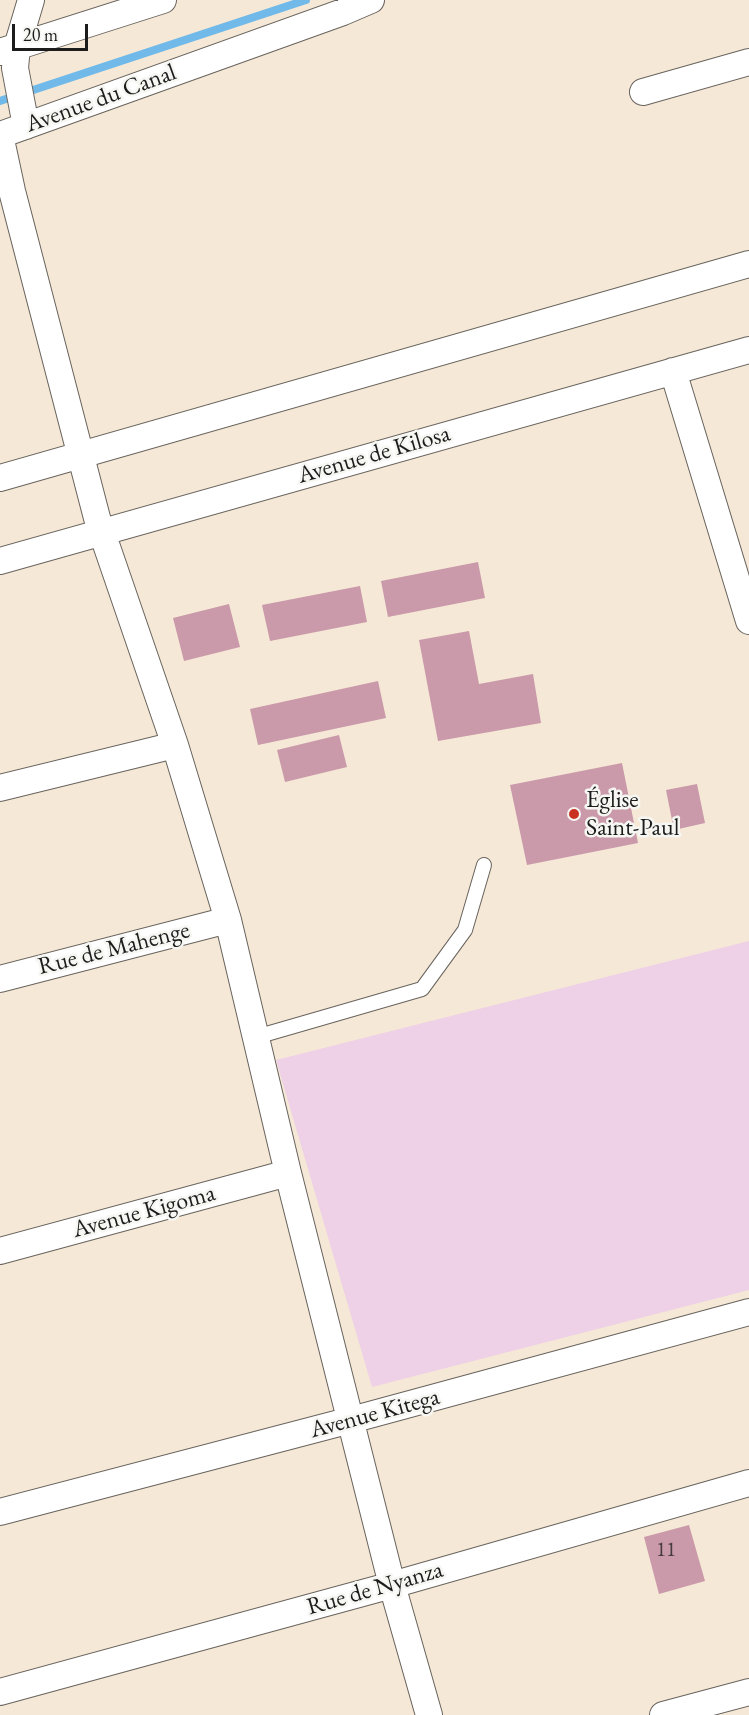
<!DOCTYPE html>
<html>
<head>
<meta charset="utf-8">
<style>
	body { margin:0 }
	#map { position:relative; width:749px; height:1715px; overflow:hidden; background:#f5e8d6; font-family:"EB Garamond",serif }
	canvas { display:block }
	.scale { position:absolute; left:12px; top:24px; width:76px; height:27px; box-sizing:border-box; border:3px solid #1c1c1c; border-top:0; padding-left:8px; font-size:18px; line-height:21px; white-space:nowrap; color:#1c1c1c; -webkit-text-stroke:4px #f6f6f2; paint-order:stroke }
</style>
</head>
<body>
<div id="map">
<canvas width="749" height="1715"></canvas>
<div class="scale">20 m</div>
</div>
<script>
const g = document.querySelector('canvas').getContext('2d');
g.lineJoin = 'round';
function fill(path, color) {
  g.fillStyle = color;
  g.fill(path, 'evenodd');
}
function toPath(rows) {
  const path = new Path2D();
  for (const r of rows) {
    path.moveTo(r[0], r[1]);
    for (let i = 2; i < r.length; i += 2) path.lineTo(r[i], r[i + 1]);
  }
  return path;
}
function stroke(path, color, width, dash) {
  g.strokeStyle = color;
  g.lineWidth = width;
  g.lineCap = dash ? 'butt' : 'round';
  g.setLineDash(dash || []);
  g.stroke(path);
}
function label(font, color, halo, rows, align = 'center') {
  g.font = font + ' "EB Garamond",serif';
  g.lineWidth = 5;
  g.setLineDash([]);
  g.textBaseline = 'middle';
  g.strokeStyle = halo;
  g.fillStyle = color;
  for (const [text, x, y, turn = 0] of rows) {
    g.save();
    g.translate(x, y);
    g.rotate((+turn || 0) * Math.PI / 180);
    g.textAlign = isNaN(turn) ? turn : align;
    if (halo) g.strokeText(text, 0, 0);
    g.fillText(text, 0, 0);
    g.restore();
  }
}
const built = toPath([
	[749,941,749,1290,372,1387,276,1060]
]);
const stream = toPath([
	[0,101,306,0]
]);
const building = toPath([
	[478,562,485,598,388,617,381,581],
	[360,586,367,622,270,641,262,605],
	[229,604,240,647,184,661,173,618],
	[469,631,479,684,533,674,541,723,438,741,419,640],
	[378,681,386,718,258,745,250,709],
	[339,735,347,767,285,782,277,750],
	[622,763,638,843,527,865,510,785],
	[697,784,705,823,674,830,666,790],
	[689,1525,705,1581,659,1594,644,1537]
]);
const lane = toPath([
	[256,1037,422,989,465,930,484,865]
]);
const street = toPath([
	[371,0,343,12,0,135,12,191,97,518,175,745,228,920,288,1173,392,1585,429,1715],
	[0,52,163,0],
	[643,92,749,62],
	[26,126,15,68,17,47,31,0],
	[673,371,749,621],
	[0,478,749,264],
	[0,561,749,350],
	[0,788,175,745],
	[0,979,228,920],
	[0,1251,288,1173],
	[0,1512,351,1420,749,1312],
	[0,1692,392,1585,749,1483],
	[663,1715,749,1692]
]);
const markers = [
	[574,814,6,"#c8321e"]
];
const numberNames = [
	["11",666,1550]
];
const streetNames = [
	["Avenue du Canal",101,99,-20],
	["Avenue de Kilosa",374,455,-16],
	["Rue de Mahenge",114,949,-14],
	["Avenue Kigoma",144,1212,-15],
	["Avenue Kitega",375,1414,-15],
	["Rue de Nyanza",375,1589,-16]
];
const poiNames = [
	["Église",586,800],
	["Saint-Paul",586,828]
];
fill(built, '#eed0e7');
stroke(stream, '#70b9e8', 8);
fill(building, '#ca99aa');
stroke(lane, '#68635d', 16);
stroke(street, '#68635d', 28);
stroke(lane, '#fff', 14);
stroke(street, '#fff', 26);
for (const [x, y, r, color] of markers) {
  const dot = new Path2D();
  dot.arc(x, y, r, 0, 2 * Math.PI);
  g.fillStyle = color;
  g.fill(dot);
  stroke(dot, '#f6f6f2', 2);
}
label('21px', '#483b40', null, numberNames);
label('24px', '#1c1c1c', '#f6f6f2', streetNames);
label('24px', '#1c1c1c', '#f6f6f2', poiNames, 'left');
</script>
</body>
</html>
